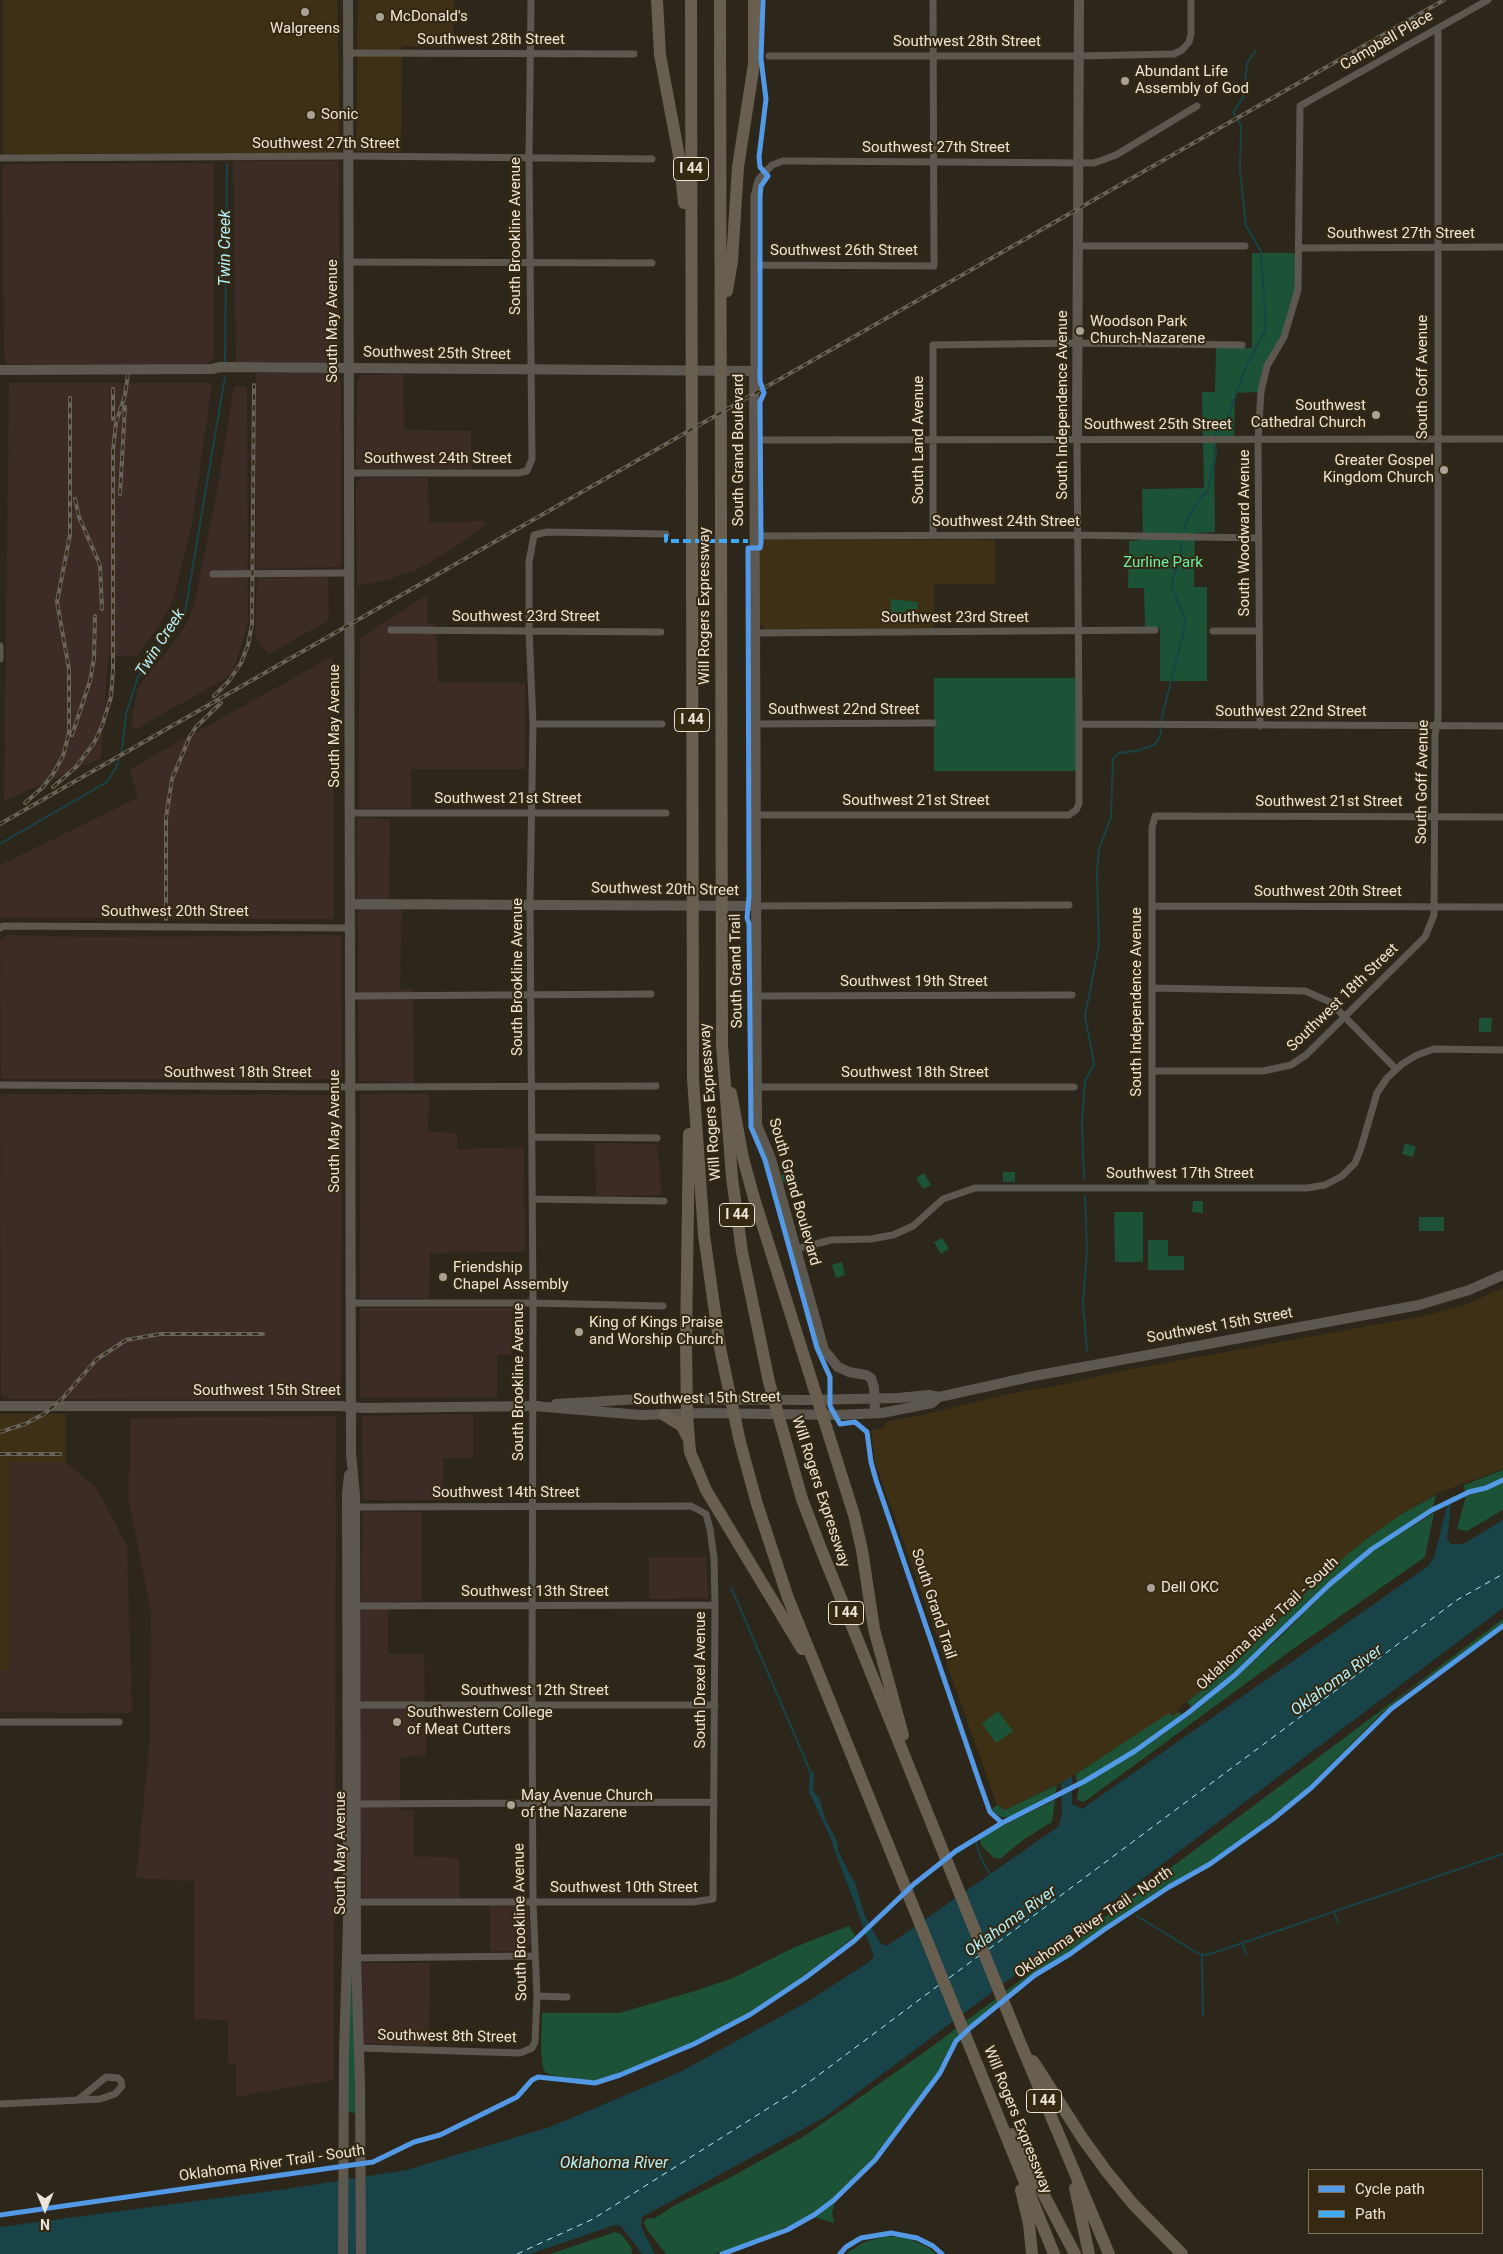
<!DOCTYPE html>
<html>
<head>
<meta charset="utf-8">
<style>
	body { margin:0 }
	#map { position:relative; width:1503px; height:2254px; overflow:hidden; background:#2d261a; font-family:Roboto,sans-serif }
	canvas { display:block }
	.legend { position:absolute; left:1308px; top:2169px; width:175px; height:65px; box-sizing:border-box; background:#352912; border:1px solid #7f7461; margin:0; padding:6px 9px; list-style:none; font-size:15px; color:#ede5d8 }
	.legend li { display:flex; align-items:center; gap:10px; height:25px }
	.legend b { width:25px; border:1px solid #7f7461 }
	.north { position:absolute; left:20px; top:2184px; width:50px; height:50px; -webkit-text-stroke:4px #352912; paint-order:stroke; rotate:180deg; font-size:14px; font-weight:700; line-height:20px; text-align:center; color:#ede5d8 }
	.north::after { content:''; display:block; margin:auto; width:18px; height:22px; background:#ede5d8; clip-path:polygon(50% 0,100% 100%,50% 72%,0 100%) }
</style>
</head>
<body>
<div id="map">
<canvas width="1503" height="2254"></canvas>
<ul class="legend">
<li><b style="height:6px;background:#5399e6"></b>Cycle path</li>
<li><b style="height:6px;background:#3fa9f5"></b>Path</li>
</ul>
<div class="north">N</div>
</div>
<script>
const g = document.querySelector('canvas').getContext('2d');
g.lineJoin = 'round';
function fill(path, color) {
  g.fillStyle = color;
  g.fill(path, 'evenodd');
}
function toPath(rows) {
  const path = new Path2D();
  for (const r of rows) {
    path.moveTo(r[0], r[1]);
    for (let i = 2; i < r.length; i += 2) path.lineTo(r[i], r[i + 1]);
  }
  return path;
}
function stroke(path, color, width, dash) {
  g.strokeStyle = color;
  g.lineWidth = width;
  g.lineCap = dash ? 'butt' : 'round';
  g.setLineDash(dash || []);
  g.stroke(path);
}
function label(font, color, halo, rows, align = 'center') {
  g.font = font + ' Roboto,sans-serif';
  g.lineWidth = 4;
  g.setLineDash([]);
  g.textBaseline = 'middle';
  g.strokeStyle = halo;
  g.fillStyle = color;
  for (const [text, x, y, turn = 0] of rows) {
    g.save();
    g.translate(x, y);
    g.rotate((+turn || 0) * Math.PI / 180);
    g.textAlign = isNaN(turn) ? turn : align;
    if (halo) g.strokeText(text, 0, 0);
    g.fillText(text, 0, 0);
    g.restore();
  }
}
const built = toPath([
	[3,0,337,0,340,150,336,153,7,154,3,152],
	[358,0,461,0,454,0,453,47,402,46,401,152,356,151],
	[766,539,995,540,995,584,934,584,934,628,766,630,759,622,759,545],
	[1503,1288,1503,1469,1438,1493,1400,1515,1364,1541,1330,1569,1230,1668,1178,1709,1179,1712,1172,1716,1169,1713,1115,1751,1057,1785,1005,1810,997,1805,875,1462,871,1430,881,1429,888,1421,923,1415,1008,1394,1060,1385,1121,1371,1424,1316,1465,1305],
	[0,1414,66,1414,66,1462,10,1462,9,1671,0,1671]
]);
const industrial = toPath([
	[233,161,339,161,339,363,236,362],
	[214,163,214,357,208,364,7,364,4,353,2,168,5,164],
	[335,372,339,374,341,383,341,567,256,569,256,373],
	[403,374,404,430,471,431,471,469,362,470,356,464,357,382,361,375],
	[9,383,212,383,192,523,174,598,159,626,137,656,108,656,101,758,4,801],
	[234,386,247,387,248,623,240,650,232,673,223,680,136,729,132,725,132,719,138,687,179,636,188,621,195,601,217,491],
	[365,477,428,478,429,523,484,521,488,524,454,548,416,570,386,580,357,586,356,488,358,480],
	[328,577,329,620,268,655,255,635,257,578],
	[427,595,427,624,436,624,438,682,525,683,525,769,411,769,411,808,358,808,360,638],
	[333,656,334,919,0,918,0,865,138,798,130,769],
	[357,818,390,819,389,899,402,900,400,989,413,989,414,1083,359,1081],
	[7,935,90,937,341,935,342,1079,1,1079,0,941],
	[3,1094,335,1095,342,1098,341,1397,329,1400,13,1399,1,1396,0,1097],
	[360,1094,429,1094,428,1132,457,1133,457,1149,524,1147,525,1252,430,1253,429,1298,360,1298],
	[595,1143,657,1144,662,1195,596,1196],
	[360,1308,512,1308,512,1355,497,1354,497,1397,360,1398],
	[473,1414,473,1458,443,1458,443,1500,363,1500,362,1416],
	[336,1416,334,2080,236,2097,236,2063,228,2063,228,2020,194,2019,194,1881,136,1878,150,1739,151,1612,129,1502,130,1418],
	[9,1462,66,1462,97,1489,127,1546,132,1713,0,1712,0,1671,9,1671],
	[363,1511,422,1512,422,1601,388,1601,388,1654,424,1654,426,1755,400,1758,400,1810,414,1810,414,1856,459,1858,459,1898,362,1898,357,1619,361,1611],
	[649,1557,706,1557,708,1598,649,1599],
	[490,1906,528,1906,531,1943,528,1949,523,1951,490,1951],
	[362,1963,430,1963,429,2046,364,2043]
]);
const green = toPath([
	[1252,253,1293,253,1296,255,1295,292,1283,331,1263,372,1258,392,1235,393,1234,437,1214,437,1215,532,1195,533,1194,587,1207,587,1207,681,1160,681,1160,628,1145,628,1144,588,1128,588,1129,541,1143,540,1142,489,1204,488,1202,392,1215,392,1216,348,1252,348],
	[891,599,918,602,918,609,906,609,906,619,891,619],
	[934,678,1076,678,1076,771,934,771],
	[1479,1018,1492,1018,1491,1032,1479,1032],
	[1405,1143,1416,1147,1413,1157,1402,1154],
	[793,1172,796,1180,783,1183,781,1175],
	[1003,1172,1015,1172,1015,1182,1003,1182],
	[924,1173,931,1185,923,1189,916,1178],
	[1193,1201,1203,1201,1203,1213,1192,1212],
	[1114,1212,1143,1212,1143,1262,1115,1262],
	[1419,1217,1444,1217,1444,1231,1419,1231],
	[942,1238,949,1249,941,1254,934,1242],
	[1148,1240,1168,1240,1168,1256,1184,1256,1184,1270,1148,1270],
	[842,1262,845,1275,836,1278,832,1265],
	[1503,1470,1503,1478,1485,1486,1465,1491,1464,1485],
	[1503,1482,1503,1510,1467,1531,1457,1529,1466,1496,1483,1491],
	[1436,1495,1433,1507,1355,1560,1332,1579,1234,1674,1192,1708,1187,1702,1230,1668,1330,1569,1364,1541,1400,1515],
	[1434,1513,1425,1557,1293,1649,1084,1802,1077,1800,1079,1787,1152,1742,1200,1707,1278,1639,1336,1581,1380,1546],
	[1503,1619,1503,1623,1476,1645,1410,1690,1383,1712,1305,1790,1246,1837,1204,1865,1159,1890,1060,1959,1024,1980,986,2013,956,2038,940,2070,866,2167,844,2189,808,2217,743,2246,713,2254,666,2254,648,2231,644,2223,646,2219,655,2218,675,2205,735,2175,806,2135,926,2051],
	[998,1711,1013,1731,996,1743,982,1724],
	[1179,1712,1182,1715,1140,1745,1077,1783,1076,1774,1169,1713,1172,1716],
	[1057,1785,1055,1795,1010,1817,1001,1817,991,1810,997,1805,1005,1810],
	[1055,1800,1052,1822,1023,1840,1000,1859,994,1858,981,1845,980,1837],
	[849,1926,855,1936,794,1983,757,2008,681,2048,603,2079,594,2081,555,2076,546,2073,543,2068,541,2050,542,2013,619,2013,695,1991,733,1978,795,1947],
	[351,1973,353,1974,356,2113,348,2112,348,2044],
	[835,2201,832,2213,834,2223,815,2217],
	[615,2232,621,2234,631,2247,632,2254,550,2254],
	[885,2236,908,2238,929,2248,936,2254,846,2254,862,2243]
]);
const water = toPath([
	[1454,1494,1451,1504,1447,1540,1451,1544,1463,1544,1503,1520,1503,1608,1028,1965,1026,1969,1023,1969,825,2117,642,2217,641,2227,655,2254,642,2254,621,2226,615,2225,530,2254,0,2254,0,2227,287,2189,406,2170,550,2127,680,2072,807,2002,869,1962,874,1956,828,1832,809,1792,810,1772,814,1772,813,1791,819,1798,825,1818,837,1841,838,1851,855,1883,865,1916,880,1943,887,1946,1059,1826,1062,1812,1061,1783,1072,1776,1072,1804,1082,1809,1428,1566,1434,1558,1449,1499]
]);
const stream = toPath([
	[225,361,227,164],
	[1215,437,1215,434,1225,425,1247,364,1266,329,1261,251,1246,226,1240,170,1241,126,1233,112,1243,98,1247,64,1255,51],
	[1184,531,1187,520,1202,495,1207,493,1216,455,1215,442],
	[1161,721,1183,634,1185,617,1172,589,1173,577,1181,557,1181,542],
	[0,844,107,782,116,768,122,750,126,714,138,677,149,659,178,624,185,612,225,377],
	[1084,1179,1082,1123,1085,1081,1094,1064,1085,1016,1099,945,1097,873,1099,849,1111,817,1113,758,1119,753,1136,751,1154,745,1160,737,1161,730],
	[1085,1196,1087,1251,1083,1303,1087,1351],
	[731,1587,811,1773],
	[975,1839,981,1858,991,1876],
	[1334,1912,1338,1923],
	[1137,1916,1199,1954,1207,1955,1503,1854],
	[1242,1943,1246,1954],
	[1202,1956,1203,2016]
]);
const ferry = toPath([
	[989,1949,1457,1600,1503,1574],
	[949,1978,980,1955],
	[517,2254,593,2219,808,2083,939,1985]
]);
const street = toPath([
	[348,53,634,54],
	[769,56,1079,56,1174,54,1182,50,1189,42,1191,34,1191,0],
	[0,158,349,156,652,159],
	[1078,246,1245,246],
	[1299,248,1503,247],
	[348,262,652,263],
	[754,265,934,266,933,0],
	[754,371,754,196,758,180,772,165,783,161,793,161,1094,163,1116,155,1197,106],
	[754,440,1503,439],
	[349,473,518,473,527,471,532,459,529,158,531,0],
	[933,535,933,345,1078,343,1242,345],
	[754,536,1078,535,1258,538],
	[213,574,349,573],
	[391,630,661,632],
	[1213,631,1259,631],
	[754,633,1155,630],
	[0,646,0,659],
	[533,724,662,724],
	[754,724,933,723],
	[1079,724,1503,726],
	[1260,726,1258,440,1261,391,1267,366,1284,337,1298,290,1300,106,1488,0],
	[350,813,666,813],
	[755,815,1069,815,1076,810,1079,804,1079,724,1077,440],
	[755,906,1069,905],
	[1152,906,1503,907],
	[0,928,3,926,350,928],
	[1152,988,1305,991,1330,1002,1396,1069],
	[350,996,651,994],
	[756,996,1072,995],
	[1152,1071,1263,1071,1291,1065,1306,1055,1425,937,1434,915,1435,735,1438,718,1438,28],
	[0,1085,350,1087,656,1086],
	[756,1087,1074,1087],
	[533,1137,657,1138],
	[1152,1188,1152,828,1155,816,1503,817],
	[532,1199,664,1201],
	[796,1249,831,1240,871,1239,893,1235,913,1226,943,1199,975,1188,1307,1188,1325,1185,1342,1176,1355,1163,1361,1148,1377,1093,1387,1078,1402,1064,1417,1055,1434,1049,1503,1050],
	[351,1303,533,1303,663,1306],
	[353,1507,691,1506,706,1514,710,1529,714,1558,715,1605,713,1899,693,1902,353,1902],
	[351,1606,715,1605],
	[353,1705,715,1705],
	[0,1722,119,1722],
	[352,1804,714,1802],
	[353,1958,535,1956],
	[537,1996,567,1997],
	[360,2048,520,2053,532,2048,535,2042,537,1996,533,1902,532,1705,533,1303,530,904,533,724,529,630,529,562,534,535,547,532,666,534],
	[0,2104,100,2099,115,2094,122,2086,121,2081,118,2078,106,2077,79,2099]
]);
const secondary = toPath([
	[348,0,351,1453,355,1495,356,1957,360,2083,361,2254],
	[0,370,212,369,221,367,754,371,757,1125,771,1159,824,1350,838,1367,849,1372,866,1375,871,1378,874,1387,875,1413],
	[1077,440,1079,0],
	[350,904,755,906],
	[556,1404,640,1399,807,1400,898,1398,929,1395,939,1397],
	[0,1406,339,1406,363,1408,539,1406],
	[533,1406,641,1415,705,1413,835,1415,882,1413,932,1403,939,1397,1034,1376,1419,1305,1469,1290,1503,1275],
	[343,2254,344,2052,348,1924,347,1494,349,1475]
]);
const highway = toPath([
	[657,0,660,55,679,156,684,203],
	[691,0,693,1079,704,1235,720,1348,740,1442,757,1504,788,1598,1054,2254],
	[720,0,722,1045,732,1178,742,1252,769,1382,802,1499,821,1549,1019,2040,1109,2254],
	[727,291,732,261,738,167,754,64,754,0],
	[731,1093,743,1158,754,1198,854,1515,862,1550,874,1629,903,1735],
	[689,1134,686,1343,687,1414,690,1452,706,1490,802,1649],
	[664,1415,682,1426,687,1436],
	[1033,2061,1083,2139,1107,2172,1133,2204,1182,2254],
	[1012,2134,1075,2254],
	[1075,2188,1089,2254],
	[1021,2190,1029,2224,1032,2254]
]);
const rail = toPath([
	[113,389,113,419],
	[120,494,125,407],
	[75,499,79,517,100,565,102,609],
	[214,696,229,681,241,663,248,645,252,624,254,385],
	[72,735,90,681,94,658,95,616],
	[53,787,76,767,94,743,102,726,111,697,113,670,113,451,116,423,125,395,128,374],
	[25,803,43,787,53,774,63,756,69,733,69,669,57,602,70,535,70,398],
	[0,824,1444,0],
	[166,919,166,818,172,779,190,736,196,727,221,703],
	[0,1432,25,1424,44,1414,62,1399,97,1359,126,1340,160,1334,263,1334],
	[0,1454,60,1454]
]);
const quiet = toPath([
	[666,534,666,541,748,541]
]);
const cycleway = toPath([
	[763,0,761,59,766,99,759,157,760,167,768,176,761,186,760,196,760,381,764,393,760,402,761,543,760,548,748,548,749,896,747,918,749,924,751,1127,765,1160,817,1348,830,1377,830,1406,840,1424,855,1422,867,1432,871,1462,876,1480,980,1784,990,1812,1002,1823],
	[0,2215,373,2162,414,2142,440,2135,517,2097,532,2080,538,2077,595,2083,620,2075,694,2044,751,2014,805,1978,854,1941,914,1884,956,1851,1002,1823,1085,1781,1135,1751,1188,1713,1235,1675,1330,1584,1372,1549,1432,1510,1469,1492,1486,1488,1503,1480],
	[722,2254,787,2230,814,2215,834,2200,875,2160,940,2073,956,2041,971,2027,1035,1975,1070,1954,1105,1929,1169,1887,1210,1864,1273,1819,1311,1788,1391,1709,1503,1626],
	[840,2254,846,2247,861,2238,891,2233,917,2238,933,2246,942,2254]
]);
const markers = [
	[305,12,5,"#aaa296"],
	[380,17,5,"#aaa296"],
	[1125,81,5,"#aaa296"],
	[311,115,5,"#aaa296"],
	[1080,331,5,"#aaa296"],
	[1376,415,5,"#aaa296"],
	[1444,470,5,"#aaa296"],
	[443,1277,5,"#aaa296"],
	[579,1332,5,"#aaa296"],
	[1151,1588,5,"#aaa296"],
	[397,1722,5,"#aaa296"],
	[511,1805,5,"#aaa296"]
];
const shields = [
	[691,169,35],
	[692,720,35],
	[737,1215,35],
	[846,1613,35],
	[1044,2101,35]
];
const shieldNames = [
	["I 44",691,169],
	["I 44",692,720],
	["I 44",737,1215],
	["I 44",846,1613],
	["I 44",1044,2101]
];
const poiNames = [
	["McDonald's",390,17],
	["Walgreens",305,29,"center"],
	["Abundant Life",1135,72],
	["Assembly of God",1135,89],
	["Sonic",321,115],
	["Woodson Park",1090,322],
	["Church-Nazarene",1090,339],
	["Southwest",1366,406,"right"],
	["Cathedral Church",1366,423,"right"],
	["Greater Gospel",1434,461,"right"],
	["Kingdom Church",1434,478,"right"],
	["Friendship",453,1268],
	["Chapel Assembly",453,1285],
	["King of Kings Praise",589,1323],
	["and Worship Church",589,1340],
	["Dell OKC",1161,1588],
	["Southwestern College",407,1713],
	["of Meat Cutters",407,1730],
	["May Avenue Church",521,1796],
	["of the Nazarene",521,1813]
];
const streetNames = [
	["Southwest 28th Street",491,40],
	["Campbell Place",1387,41,-30],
	["Southwest 28th Street",967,42],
	["Southwest 27th Street",326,144],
	["Southwest 27th Street",936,148],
	["Southwest 27th Street",1401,234],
	["South Brookline Avenue",516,236,-90],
	["Southwest 26th Street",844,251],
	["South May Avenue",333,321,-90],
	["Southwest 25th Street",437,354,1],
	["South Goff Avenue",1423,377,-90],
	["South Independence Avenue",1063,405,-90],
	["Southwest 25th Street",1158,425],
	["South Land Avenue",919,440,-90],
	["South Grand Boulevard",739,450,-90],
	["Southwest 24th Street",438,459],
	["Southwest 24th Street",1006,522],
	["South Woodward Avenue",1245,533,-90],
	["Will Rogers Expressway",705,606,-90],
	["Southwest 23rd Street",526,617],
	["Southwest 23rd Street",955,618],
	["Southwest 22nd Street",844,710],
	["Southwest 22nd Street",1291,712],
	["South May Avenue",335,726,-90],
	["South Goff Avenue",1423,782,-89],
	["Southwest 21st Street",508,799],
	["Southwest 21st Street",916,801],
	["Southwest 21st Street",1329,802],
	["Southwest 20th Street",665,890,1],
	["Southwest 20th Street",1328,892],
	["Southwest 20th Street",175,912],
	["South Grand Trail",737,971,-91],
	["South Brookline Avenue",518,977,-90],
	["Southwest 19th Street",914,982],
	["Southwest 18th Street",1343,998,-44],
	["South Independence Avenue",1137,1002,-90],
	["Southwest 18th Street",238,1073],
	["Southwest 18th Street",915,1073],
	["Will Rogers Expressway",711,1102,-94],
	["South May Avenue",335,1131,-90],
	["Southwest 17th Street",1180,1174],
	["South Grand Boulevard",794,1192,74],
	["Southwest 15th Street",1220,1326,-10],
	["South Brookline Avenue",519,1382,-90],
	["Southwest 15th Street",267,1391],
	["Southwest 15th Street",707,1399,-1],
	["Will Rogers Expressway",820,1492,72],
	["Southwest 14th Street",506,1493],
	["Southwest 13th Street",535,1592],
	["South Grand Trail",933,1604,72],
	["Oklahoma River Trail - South",1268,1624,-43],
	["South Drexel Avenue",701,1680,-90],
	["Southwest 12th Street",535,1691],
	["South May Avenue",341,1853,-90],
	["Southwest 10th Street",624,1888],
	["South Brookline Avenue",521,1922,-91],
	["Oklahoma River Trail - North",1094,1923,-34],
	["Southwest 8th Street",447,2037,1],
	["Will Rogers Expressway",1017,2120,68],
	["Oklahoma River Trail - South",272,2164,-8]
];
const parkNames = [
	["Zurline Park",1163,563]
];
const waterNames = [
	["Twin Creek",226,248,-90],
	["Twin Creek",161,643,-57],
	["Oklahoma River",1337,1681,-36],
	["Oklahoma River",1011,1922,-36],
	["Oklahoma River",614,2164]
];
fill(built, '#3e3014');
fill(industrial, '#3d2c25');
fill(green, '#1c5336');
fill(water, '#184349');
stroke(stream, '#184349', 2);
stroke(ferry, '#b1effb', 1, [6, 5]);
stroke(street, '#5d584f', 7);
stroke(secondary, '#5d584f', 10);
stroke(highway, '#685f50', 12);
stroke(rail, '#68635b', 4);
stroke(rail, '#352912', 2, [5.5]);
stroke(quiet, '#3fa9f5', 4, [8, 4]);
stroke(cycleway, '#5399e6', 5);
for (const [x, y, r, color] of markers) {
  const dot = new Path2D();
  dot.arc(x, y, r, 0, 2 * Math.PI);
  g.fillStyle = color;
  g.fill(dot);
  stroke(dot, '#352912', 2);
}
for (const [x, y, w] of shields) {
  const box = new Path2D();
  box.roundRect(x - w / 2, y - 11.5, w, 23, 4);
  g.fillStyle = '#352912';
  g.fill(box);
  stroke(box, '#ede5d8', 1);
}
label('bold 14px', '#ede5d8', null, shieldNames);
label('15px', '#ede5d8', '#352912', poiNames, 'left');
label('15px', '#ede5d8', '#352912', streetNames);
label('15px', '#68f2a9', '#352912', parkNames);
label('italic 16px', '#b1effb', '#352912', waterNames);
</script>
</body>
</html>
